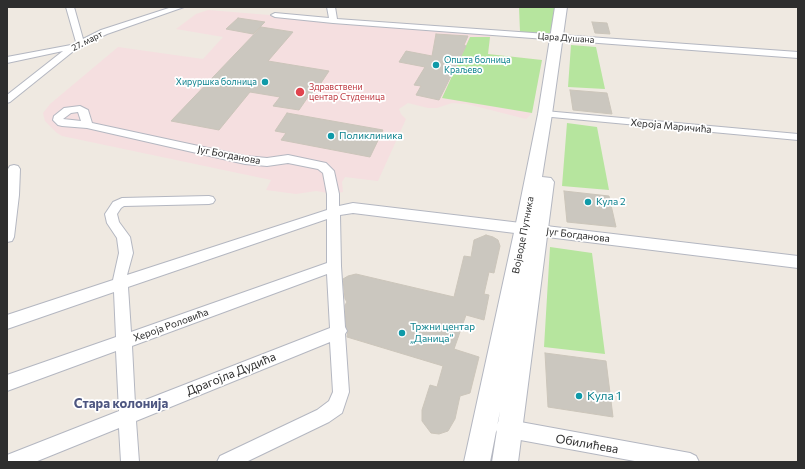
<!DOCTYPE html>
<html>
<head>
<meta charset="utf-8">
<style>
	body { margin:0 }
	#map { position:relative; width:805px; height:469px; overflow:hidden; background:#efe9e1; font-family:Commissioner,sans-serif }
	canvas { display:block }
	.frame { position:absolute; inset:0; border:8px solid #2e2e2e; pointer-events:none }
</style>
</head>
<body>
<div id="map">
<canvas width="805" height="469"></canvas>
<div class="frame"></div>
</div>
<script>
const g = document.querySelector('canvas').getContext('2d');
g.lineJoin = 'round';
function fill(path, color) {
  g.fillStyle = color;
  g.fill(path, 'evenodd');
}
function toPath(rows) {
  const path = new Path2D();
  for (const r of rows) {
    path.moveTo(r[0], r[1]);
    for (let i = 2; i < r.length; i += 2) path.lineTo(r[i], r[i + 1]);
  }
  return path;
}
function stroke(path, color, width, dash) {
  g.strokeStyle = color;
  g.lineWidth = width;
  g.lineCap = dash ? 'butt' : 'round';
  g.setLineDash(dash || []);
  g.stroke(path);
}
function label(font, color, halo, rows, align = 'center') {
  g.font = font + ' Commissioner,sans-serif';
  g.lineWidth = 3.5;
  g.setLineDash([]);
  g.textBaseline = 'middle';
  g.strokeStyle = halo;
  g.fillStyle = color;
  for (const [text, x, y, turn = 0] of rows) {
    g.save();
    g.translate(x, y);
    g.rotate((+turn || 0) * Math.PI / 180);
    g.textAlign = isNaN(turn) ? turn : align;
    if (halo) g.strokeText(text, 0, 0);
    g.fillText(text, 0, 0);
    g.restore();
  }
}
const medical = toPath([
	[208,10,491,33,488,54,542,60,532,113,526,119,467,104,452,103,437,108,428,108,408,103,399,109,401,114,406,119,378,181,345,177,342,182,343,192,333,194,316,191,296,194,266,190,271,180,62,136,57,133,45,121,43,113,50,104,118,47,203,59,223,37,176,29,196,14]
]);
const green = toPath([
	[519,7,556,7,550,34,520,32],
	[470,37,490,37,488,54,542,60,532,113,442,98],
	[571,45,596,47,605,89,568,87],
	[567,123,597,127,609,190,562,186],
	[550,247,592,253,605,354,544,347]
]);
const building = toPath([
	[238,18,265,22,253,34,226,29,238,18],
	[592,22,607,23,610,34,595,33,592,22],
	[261,27,293,32,268,61,329,71,313,95,310,94,299,110,273,106,280,97,250,92,219,130,171,121,261,27],
	[436,34,468,36,464,45,466,46,439,100,416,95,421,86,414,85,425,67,399,62,406,51,432,56,436,34],
	[570,90,607,93,612,114,573,110,570,90],
	[287,113,383,130,370,157,281,140,286,133,275,131,287,113],
	[564,191,609,196,616,227,567,222,564,191],
	[486,235,493,237,498,240,500,246,494,273,489,272,484,294,489,295,484,320,466,315,454,349,479,357,470,393,460,396,455,419,448,431,439,434,431,433,422,421,422,410,430,385,437,387,443,366,347,337,348,330,346,327,345,305,347,302,345,299,343,279,348,276,356,274,454,297,464,256,471,257,474,240,486,235],
	[545,353,606,361,613,417,548,407,545,353]
]);
const minor = toPath([
	[66,7,74,7,83,39,101,30,172,7,184,7,107,34,76,49,10,102,7,103,7,95,63,51,7,63,7,57,71,45,76,42,66,7],
	[327,7,335,7,337,19,798,52,798,58,333,23,275,17,271,15,275,13,329,18,327,7],
	[80,106,88,110,92,123,245,156,267,158,288,155,326,163,334,171,339,194,339,206,353,203,798,256,798,268,353,213,340,215,341,266,345,327,347,331,345,334,349,392,342,413,329,422,246,462,217,462,220,456,317,410,329,401,333,392,330,342,136,421,139,462,121,462,119,428,35,462,7,462,7,455,119,411,116,351,7,391,7,375,116,337,114,292,7,329,7,315,113,280,119,253,117,238,107,223,105,214,113,202,122,198,209,196,213,197,215,200,213,203,209,204,124,206,121,208,117,214,119,222,130,237,133,253,127,275,327,210,327,194,323,173,318,169,288,163,267,166,245,164,87,128,62,126,58,125,53,120,54,116,64,108,80,106],
	[78,112,81,121,63,119,71,113,78,112],
	[327,219,327,263,131,332,128,287,327,219],
	[327,274,330,328,135,404,132,346,327,274],
	[545,111,798,134,798,140,541,116,540,114,545,111],
	[14,165,18,166,20,169,19,195,14,237,12,241,7,242,8,169,10,166,14,165],
	[504,419,690,453,696,456,699,462,640,462,504,437,498,434,495,428,498,422,504,419]
]);
const secondary = toPath([
	[555,7,567,7,552,114,542,177,551,178,554,182,518,462,492,462,500,411,490,462,464,462,515,228,538,114,555,7]
]);
const markers = [
	[436,65,4,"#0f9aa8"],
	[265,82,4,"#0f9aa8"],
	[300,92,5,"#e0444e"],
	[331,136,4,"#0f9aa8"],
	[588,202,4,"#0f9aa8"],
	[402,333,4,"#0f9aa8"],
	[579,396,4,"#0f9aa8"]
];
const farStreetnames = [
	["Цара Душана",566,38,4],
	["27. март",87,41,-27]
];
const farCulturenames = [
	["Општа болница",444,60],
	["Краљево",444,70],
	["Хируршка болница",257,82,"right"]
];
const farHealthnames = [
	["Здравствени",309,87],
	["центар Студеница",309,97]
];
const streetNames = [
	["Хероја Маричића",671,126,5],
	["Југ Богданова",229,155,11],
	["Војводе Путника",523,235,-79],
	["Југ Богданова",578,235,7],
	["Хероја Роловића",171,325,-20]
];
const cultureNames = [
	["Поликлиника",339,136],
	["Кула 2",596,202],
	["Тржни центар",410,327],
	["„Даница”",410,339]
];
const nearStreetnames = [
	["Драгојла Дудића",231,374,-22],
	["Обилићева",587,444,10]
];
const nearCulturenames = [
	["Кула 1",587,396]
];
const nearNeighbourhoodnames = [
	["Стара колонија",121,404]
];
fill(medical, '#f5dfe0');
fill(green, '#b6e59e');
fill(building, '#cbc7bf');
stroke(building, '#cbc5ba', 1);
stroke(minor, '#b4b7c1', 2);
stroke(secondary, '#b4b7c1', 2);
fill(minor, '#fff');
fill(secondary, '#fff');
for (const [x, y, r, color] of markers) {
  const dot = new Path2D();
  dot.arc(x, y, r, 0, 2 * Math.PI);
  g.fillStyle = color;
  g.fill(dot);
  stroke(dot, '#fff', 1.5);
}
label('9px', '#2e2e2e', '#fff', farStreetnames);
label('9px', '#0d838f', '#fff', farCulturenames, 'left');
label('9px', '#be3a42', '#fff', farHealthnames, 'left');
label('10px', '#2e2e2e', '#fff', streetNames);
label('10px', '#0d838f', '#fff', cultureNames, 'left');
label('12px', '#2e2e2e', '#fff', nearStreetnames);
label('12px', '#0d838f', '#fff', nearCulturenames, 'left');
label('bold 13px', '#4d5680', '#fff', nearNeighbourhoodnames);
</script>
</body>
</html>
